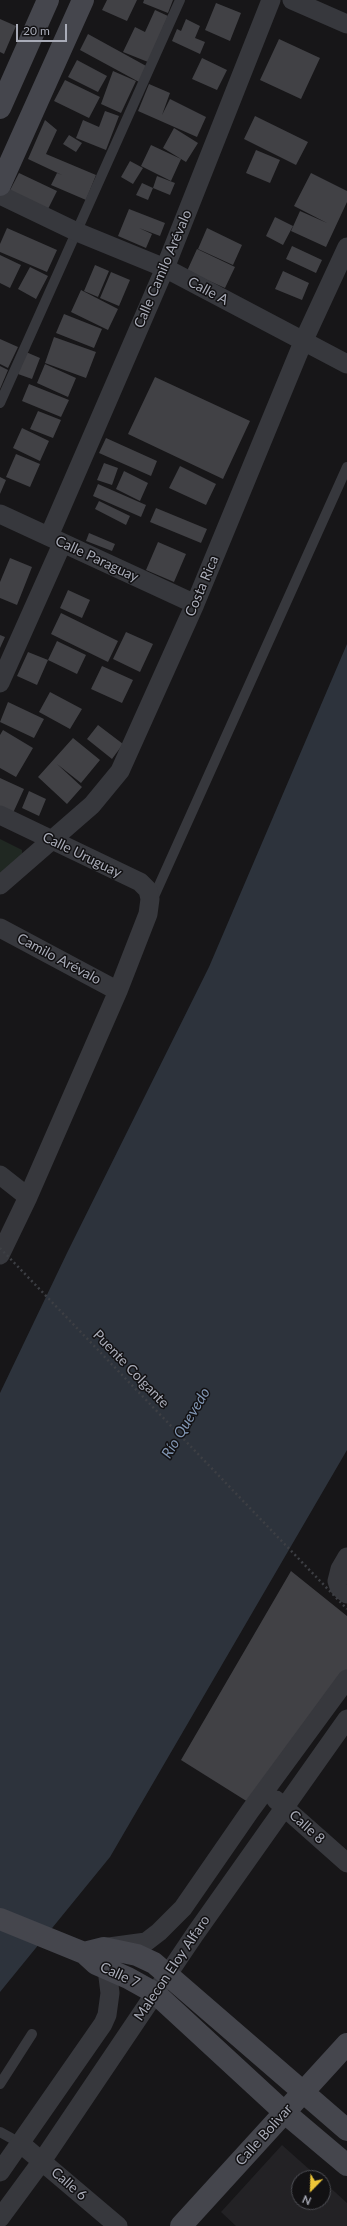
<!DOCTYPE html>
<html>
<head>
<meta charset="utf-8">
<style>
	body { margin:0 }
	#map { position:relative; width:347px; height:2226px; overflow:hidden; background:#171618; font-family:Lato,sans-serif }
	canvas { display:block }
	.north { position:absolute; left:291px; top:2170px; width:40px; height:40px; box-sizing:border-box; background:#121113; border:1px solid #4e4f55; border-radius:50%; rotate:203deg; font-size:11px; font-weight:700; line-height:16px; text-align:center; color:#a9acb8 }
	.north::after { content:''; display:block; margin:auto; width:14px; height:18px; background:#eec638; clip-path:polygon(50% 0,100% 100%,50% 72%,0 100%) }
	.scale { position:absolute; left:16px; top:24px; width:51px; height:18px; box-sizing:border-box; border:2px solid #a9acb8; border-top:0; padding-left:5px; font-size:12px; line-height:14px; white-space:nowrap; color:#a9acb8; -webkit-text-stroke:3px #121113; paint-order:stroke }
</style>
</head>
<body>
<div id="map">
<canvas width="347" height="2226"></canvas>
<div class="north">N</div>
<div class="scale">20 m</div>
</div>
<script>
const g = document.querySelector('canvas').getContext('2d');
g.lineJoin = 'round';
function fill(path, color) {
  g.fillStyle = color;
  g.fill(path, 'evenodd');
}
function toPath(rows) {
  const path = new Path2D();
  for (const r of rows) {
    path.moveTo(r[0], r[1]);
    for (let i = 2; i < r.length; i += 2) path.lineTo(r[i], r[i + 1]);
  }
  return path;
}
function stroke(path, color, width, dash) {
  g.strokeStyle = color;
  g.lineWidth = width;
  g.lineCap = dash ? 'butt' : 'round';
  g.setLineDash(dash || []);
  g.stroke(path);
}
function label(font, color, halo, rows, align = 'center') {
  g.font = font + ' Lato,sans-serif';
  g.lineWidth = 3;
  g.setLineDash([]);
  g.textBaseline = 'middle';
  g.strokeStyle = halo;
  g.fillStyle = color;
  for (const [text, x, y, turn = 0] of rows) {
    g.save();
    g.translate(x, y);
    g.rotate((+turn || 0) * Math.PI / 180);
    g.textAlign = isNaN(turn) ? turn : align;
    if (halo) g.strokeText(text, 0, 0);
    g.fillText(text, 0, 0);
    g.restore();
  }
}
const built = toPath([
	[282,2145,319,2178,299,2178,299,2202,323,2202,323,2181,347,2203,347,2226,236,2226,221,2212]
]);
const green = toPath([
	[0,839,22,850,22,856,0,875]
]);
const water = toPath([
	[347,644,347,1450,110,1857,0,1992,0,1393,67,1253,209,967]
]);
const building = toPath([
	[107,0,137,0,127,21,102,10],
	[144,0,173,0,168,13,143,3],
	[216,3,241,13,230,41,205,30],
	[155,10,168,16,148,62,123,52,135,27,145,32],
	[0,19,16,26,4,54,0,52],
	[186,19,200,26,195,38,205,42,200,54,172,41,177,29,181,31],
	[88,34,148,67,139,82,80,50],
	[279,39,320,58,301,99,260,80],
	[202,58,227,70,217,90,192,79],
	[77,60,107,76,98,92,68,77],
	[113,71,136,81,121,113,101,104],
	[65,80,100,97,89,118,54,101],
	[149,84,170,93,162,115,170,99,206,117,197,137,138,111],
	[105,111,119,116,106,150,76,138,83,120,99,127],
	[255,116,308,142,296,165,244,139],
	[45,120,57,130,46,154,96,175,86,200,51,185,57,173,62,175,28,159],
	[174,128,198,143,186,162,163,148],
	[69,135,82,143,76,152,63,144],
	[151,145,181,159,171,181,141,166],
	[256,150,280,160,270,183,246,173],
	[130,161,143,168,133,184,121,177],
	[19,173,57,191,45,215,7,196],
	[311,173,347,191,347,202,326,247,291,231,300,211,327,223,294,206],
	[157,176,175,183,170,195,153,188],
	[142,183,153,188,148,200,136,195],
	[129,209,165,223,160,236,139,228,152,234,146,248,118,236],
	[275,217,293,226,283,245,266,236],
	[7,228,57,250,47,272,0,252,0,244],
	[207,228,242,245,233,265,198,249],
	[292,246,322,260,316,273,286,259],
	[197,249,235,267,225,288,187,271],
	[0,255,21,265,10,288,0,283],
	[95,265,109,271,98,297,84,291],
	[30,267,48,276,36,299,18,289],
	[283,271,309,283,302,300,275,289],
	[111,272,130,280,119,306,100,298],
	[81,290,118,309,108,330,71,312],
	[64,314,102,329,94,348,56,333],
	[54,337,96,352,86,378,45,363],
	[0,339,18,347,8,368,0,364],
	[26,352,40,358,32,379,18,374],
	[45,364,76,378,68,397,37,383],
	[0,366,8,370,0,389],
	[155,377,250,421,223,479,128,434],
	[29,384,69,400,61,417,22,401],
	[38,411,61,420,53,438,30,429],
	[22,428,49,441,40,461,13,448],
	[106,438,157,461,151,476,99,453],
	[16,454,40,464,30,487,6,477],
	[104,463,118,468,112,485,97,480],
	[180,466,216,484,206,505,169,488],
	[124,471,148,483,140,501,116,489],
	[0,477,6,480,0,494],
	[98,484,146,505,141,517,93,496],
	[99,501,130,516,126,525,95,509],
	[156,508,207,529,201,543,150,522],
	[89,533,115,544,112,551,86,541],
	[158,542,186,554,174,582,146,570],
	[10,558,32,567,17,605,0,598,0,582],
	[68,590,90,600,82,618,60,608],
	[61,613,118,641,108,662,51,634],
	[126,632,153,644,140,672,113,659],
	[0,635,5,637,0,648],
	[57,641,86,655,77,674,48,660],
	[28,652,48,660,37,685,17,676],
	[102,666,133,680,122,703,91,689],
	[50,692,82,709,70,729,39,712],
	[8,702,44,719,34,738,0,722],
	[98,725,123,744,112,759,87,739],
	[3,730,33,748,16,777,0,768,0,735],
	[73,738,100,760,81,783,57,764,82,787,67,804,38,777],
	[0,778,24,789,13,813,0,808],
	[29,791,46,799,39,816,22,808],
	[291,1571,347,1616,347,1670,248,1802,181,1760]
]);
const service = toPath([
	[0,403,180,0],
	[152,901,347,467],
	[0,2084,32,2034],
	[0,2132,20,2143]
]);
const minor = toPath([
	[292,0,347,24],
	[0,195,77,232,165,268,347,364],
	[0,514,195,604],
	[49,536,165,268,271,0],
	[0,683,62,544],
	[0,815,140,882,148,890,150,899,148,914,118,991,28,1197,0,1255],
	[0,885,92,805,120,771,195,604,303,342,347,247],
	[0,928,118,991],
	[0,1175,28,1197],
	[347,1557,340,1569,337,1581,339,1587,347,1594],
	[276,1800,347,1863],
	[109,1947,146,1942,159,1932,183,1908,250,1811,347,1679],
	[20,2143,118,2226],
	[0,2172,103,2024,107,2015,110,1993,107,1969],
	[0,2218,42,2161,195,1934,347,1719]
]);
const secondary = toPath([
	[0,108,48,0],
	[0,185,83,0],
	[0,1919,84,1953,96,1964,128,1978,155,1993,284,2112,347,2165],
	[84,1953,104,1948,137,1955,154,1963,347,2130],
	[181,2226,347,2044]
]);
const pathBridge = toPath([
	[0,1248,347,1609]
]);
const streetNames = [
	["Calle Camilo Arévalo",163,269,-67],
	["Calle A",208,291,28],
	["Calle Paraguay",97,559,25],
	["Costa Rica",202,586,-67],
	["Calle Uruguay",82,855,26],
	["Camilo Arévalo",59,959,28],
	["Puente Colgante",131,1369,46],
	["Calle 8",307,1827,42],
	["Malecon Eloy Alfaro",172,1968,-56],
	["Calle 7",120,1975,25],
	["Calle Bolivar",264,2135,-48],
	["Calle 6",69,2184,41]
];
const waterNames = [
	["Río Quevedo",186,1423,-59]
];
fill(built, '#232225');
fill(green, '#202822');
fill(water, '#2d333c');
fill(building, '#414145');
stroke(service, '#37383d', 10);
stroke(minor, '#37383d', 19);
stroke(secondary, '#45464d', 22);
stroke(pathBridge, '#3d3f44', 2.5, [2, 3]);
label('14px', '#a9acb8', '#121113', streetNames);
label('italic 15px', '#8095b2', '#121113', waterNames);
</script>
</body>
</html>
